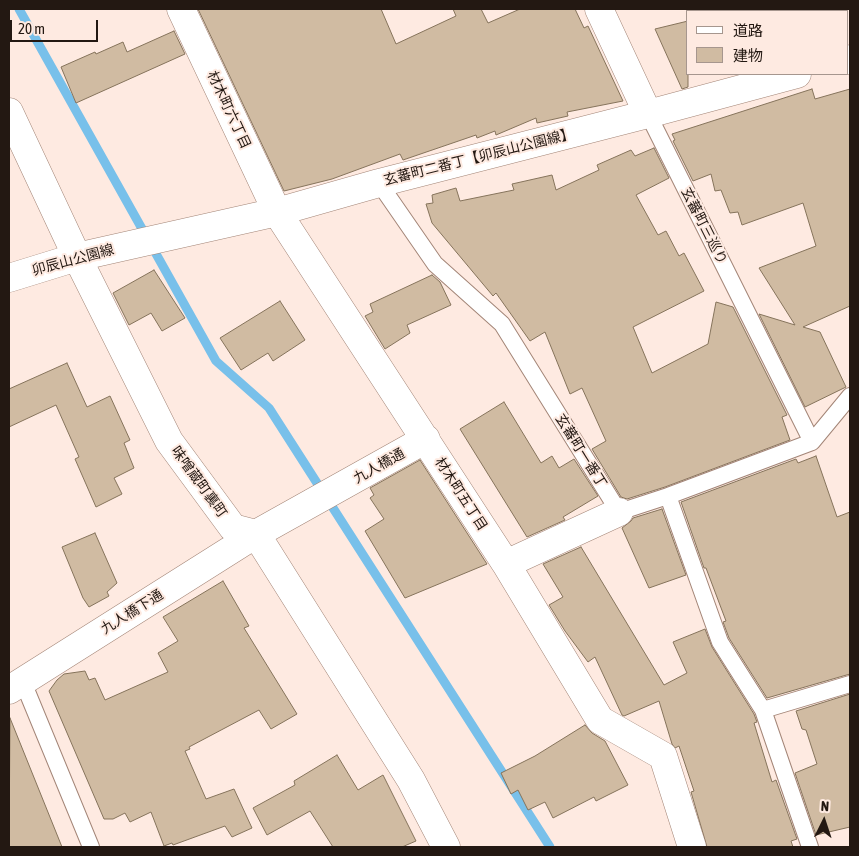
<!DOCTYPE html>
<html>
<head>
<meta charset="utf-8">
<style>
	body { margin:0 }
	#map { position:relative; width:859px; height:856px; overflow:hidden; background:#feeae1; font-family:"Asap Condensed","Noto Sans JP",sans-serif }
	canvas { display:block }
	.frame { position:absolute; inset:0; border:10px solid #231812; pointer-events:none }
	.legend { position:absolute; left:686px; top:10px; width:162px; height:65px; box-sizing:border-box; background:#feeae1; border:1px solid #a6968e; margin:0; padding:6px 9px; list-style:none; font-size:15px; color:#231812 }
	.legend li { display:flex; align-items:center; gap:10px; height:25px }
	.legend b { width:25px; border:1px solid #a6968e }
	.north { position:absolute; left:799px; top:796px; width:50px; height:50px; -webkit-text-stroke:4px #feeae1; paint-order:stroke; rotate:4deg; font-size:14px; font-weight:700; line-height:20px; text-align:center; color:#231812 }
	.north::after { content:''; display:block; margin:auto; width:18px; height:22px; background:#231812; clip-path:polygon(50% 0,100% 100%,50% 72%,0 100%) }
	.scale { position:absolute; left:10px; top:20px; width:88px; height:22px; box-sizing:border-box; border:2px solid #231812; border-top:0; padding-left:6px; font-size:15px; line-height:18px; white-space:nowrap; color:#231812; -webkit-text-stroke:4px #feeae1; paint-order:stroke }
</style>
</head>
<body>
<div id="map">
<canvas width="859" height="856"></canvas>
<div class="frame"></div>
<ul class="legend">
<li><b style="height:6px;background:#fff"></b>道路</li>
<li><b style="height:14px;background:#d0bba2"></b>建物</li>
</ul>
<div class="north">N</div>
<div class="scale">20 m</div>
</div>
<script>
const g = document.querySelector('canvas').getContext('2d');
g.lineJoin = 'round';
function toPath(rows) {
  const path = new Path2D();
  for (const r of rows) {
    path.moveTo(r[0], r[1]);
    for (let i = 2; i < r.length; i += 2) path.lineTo(r[i], r[i + 1]);
  }
  return path;
}
function stroke(path, color, width, dash) {
  g.strokeStyle = color;
  g.lineWidth = width;
  g.lineCap = dash ? 'butt' : 'round';
  g.setLineDash(dash || []);
  g.stroke(path);
}
function fill(path, color) {
  g.fillStyle = color;
  g.fill(path, 'evenodd');
}
function label(font, color, halo, rows, align = 'center') {
  g.font = font + ' "Asap Condensed","Noto Sans JP",sans-serif';
  g.lineWidth = 4;
  g.setLineDash([]);
  g.textBaseline = 'middle';
  g.strokeStyle = halo;
  g.fillStyle = color;
  for (const [text, x, y, turn = 0] of rows) {
    g.save();
    g.translate(x, y);
    g.rotate((+turn || 0) * Math.PI / 180);
    g.textAlign = isNaN(turn) ? turn : align;
    if (halo) g.strokeText(text, 0, 0);
    g.fillText(text, 0, 0);
    g.restore();
  }
}
const stream = toPath([
	[19,9,216,361,269,408,550,847]
]);
const building = toPath([
	[198,9,381,9,396,44,456,16,453,9,481,9,488,23,520,9,575,9,584,28,588,26,623,101,567,112,568,116,537,123,536,118,496,135,495,131,477,138,476,135,403,160,400,154,332,179,284,191,198,9],
	[688,21,688,87,682,89,655,29,688,21],
	[174,31,185,54,76,103,61,67,95,52,96,54,123,42,127,52,174,31],
	[812,89,815,99,850,89,850,306,803,327,820,332,846,387,805,407,759,314,795,325,759,268,816,246,803,203,742,225,738,212,730,213,721,190,715,191,711,174,693,181,673,141,675,140,672,134,812,89],
	[654,148,669,178,636,195,658,235,666,231,679,256,684,253,704,291,633,327,652,373,708,344,716,302,733,307,787,415,782,417,790,440,665,487,627,499,621,497,592,449,606,441,582,388,570,394,545,332,530,341,496,293,493,296,432,223,426,204,433,203,432,195,456,188,460,201,514,190,512,184,552,175,556,190,599,170,597,165,631,150,635,156,654,148],
	[154,270,185,318,162,331,151,313,129,325,113,293,154,270],
	[432,275,440,282,451,305,407,325,410,333,385,349,365,316,373,312,370,304,432,275],
	[280,301,305,340,273,361,268,353,241,370,220,338,280,301],
	[67,363,87,407,110,396,130,440,124,443,134,468,114,478,122,494,96,507,75,459,79,457,56,405,9,427,9,389,67,363],
	[504,402,541,463,552,456,559,468,574,459,598,496,563,517,565,520,527,537,460,429,504,402],
	[816,456,837,517,850,512,850,674,767,698,729,638,723,622,726,621,706,568,704,568,681,502,796,459,798,463,816,456],
	[420,460,487,564,405,598,365,531,384,519,370,498,374,495,370,488,420,460],
	[662,509,686,575,649,588,622,528,631,521,633,518,662,509],
	[95,533,117,583,107,592,109,596,89,607,83,598,62,547,95,533],
	[581,547,664,685,687,673,673,642,705,629,712,647,754,714,757,722,754,723,772,782,776,780,797,839,791,841,793,847,707,847,691,792,694,791,679,746,675,748,672,744,659,701,624,716,622,715,595,657,588,662,565,631,549,605,563,597,543,564,581,547],
	[223,581,249,626,244,628,297,714,271,729,259,710,189,747,190,749,185,751,206,799,234,789,252,828,232,837,225,826,173,845,172,843,164,846,151,812,130,822,125,813,113,819,104,819,49,691,57,680,64,674,85,671,89,680,95,678,105,700,168,672,158,653,178,641,163,617,223,581],
	[850,694,850,827,816,835,795,773,817,764,806,730,802,729,796,711,850,694],
	[10,718,62,847,9,847,10,718],
	[585,725,592,733,605,741,628,785,596,801,594,797,553,818,545,802,528,810,518,790,511,794,501,773,535,756,585,725],
	[337,755,358,790,383,775,416,841,402,847,333,847,310,811,267,835,253,808,295,785,294,781,337,755]
]);
const service = toPath([
	[648,114,812,442],
	[379,183,435,264,502,324,619,512,668,496,812,442,850,396],
	[668,496,720,642,763,710,810,847],
	[23,682,91,847],
	[763,710,850,684]
]);
const minor = toPath([
	[181,9,277,212,506,564,600,720,663,756,692,847],
	[599,9,648,114],
	[9,112,77,257,169,441,233,528,256,534,411,780,446,847],
	[506,564,619,512],
	[9,690,256,534,426,439]
]);
const tertiary = toPath([
	[848,60,850,59],
	[9,278,77,257,277,212,379,183,648,114,797,74]
]);
const streetNames = [
	["材木町六丁目",229,110,65],
	["玄蕃町二番丁【卯辰山公園線】",479,157,-14],
	["玄蕃町三巡り",704,226,63],
	["卯辰山公園線",73,260,-15],
	["玄蕃町一番丁",581,451,58],
	["九人橋通",379,466,-29],
	["味噌蔵町裏町",199,482,54],
	["材木町五丁目",461,494,57],
	["九人橋下通",132,612,-32]
];
stroke(stream, '#78c0ea', 9);
fill(building, '#d0bba2');
stroke(building, '#85735b', 1);
stroke(service, '#a38577', 18);
stroke(minor, '#a38577', 29);
stroke(tertiary, '#a38577', 29);
stroke(service, '#fff', 16);
stroke(minor, '#fff', 28);
stroke(tertiary, '#fff', 28);
label('14px', '#231812', '#feeae1', streetNames);
</script>
</body>
</html>
